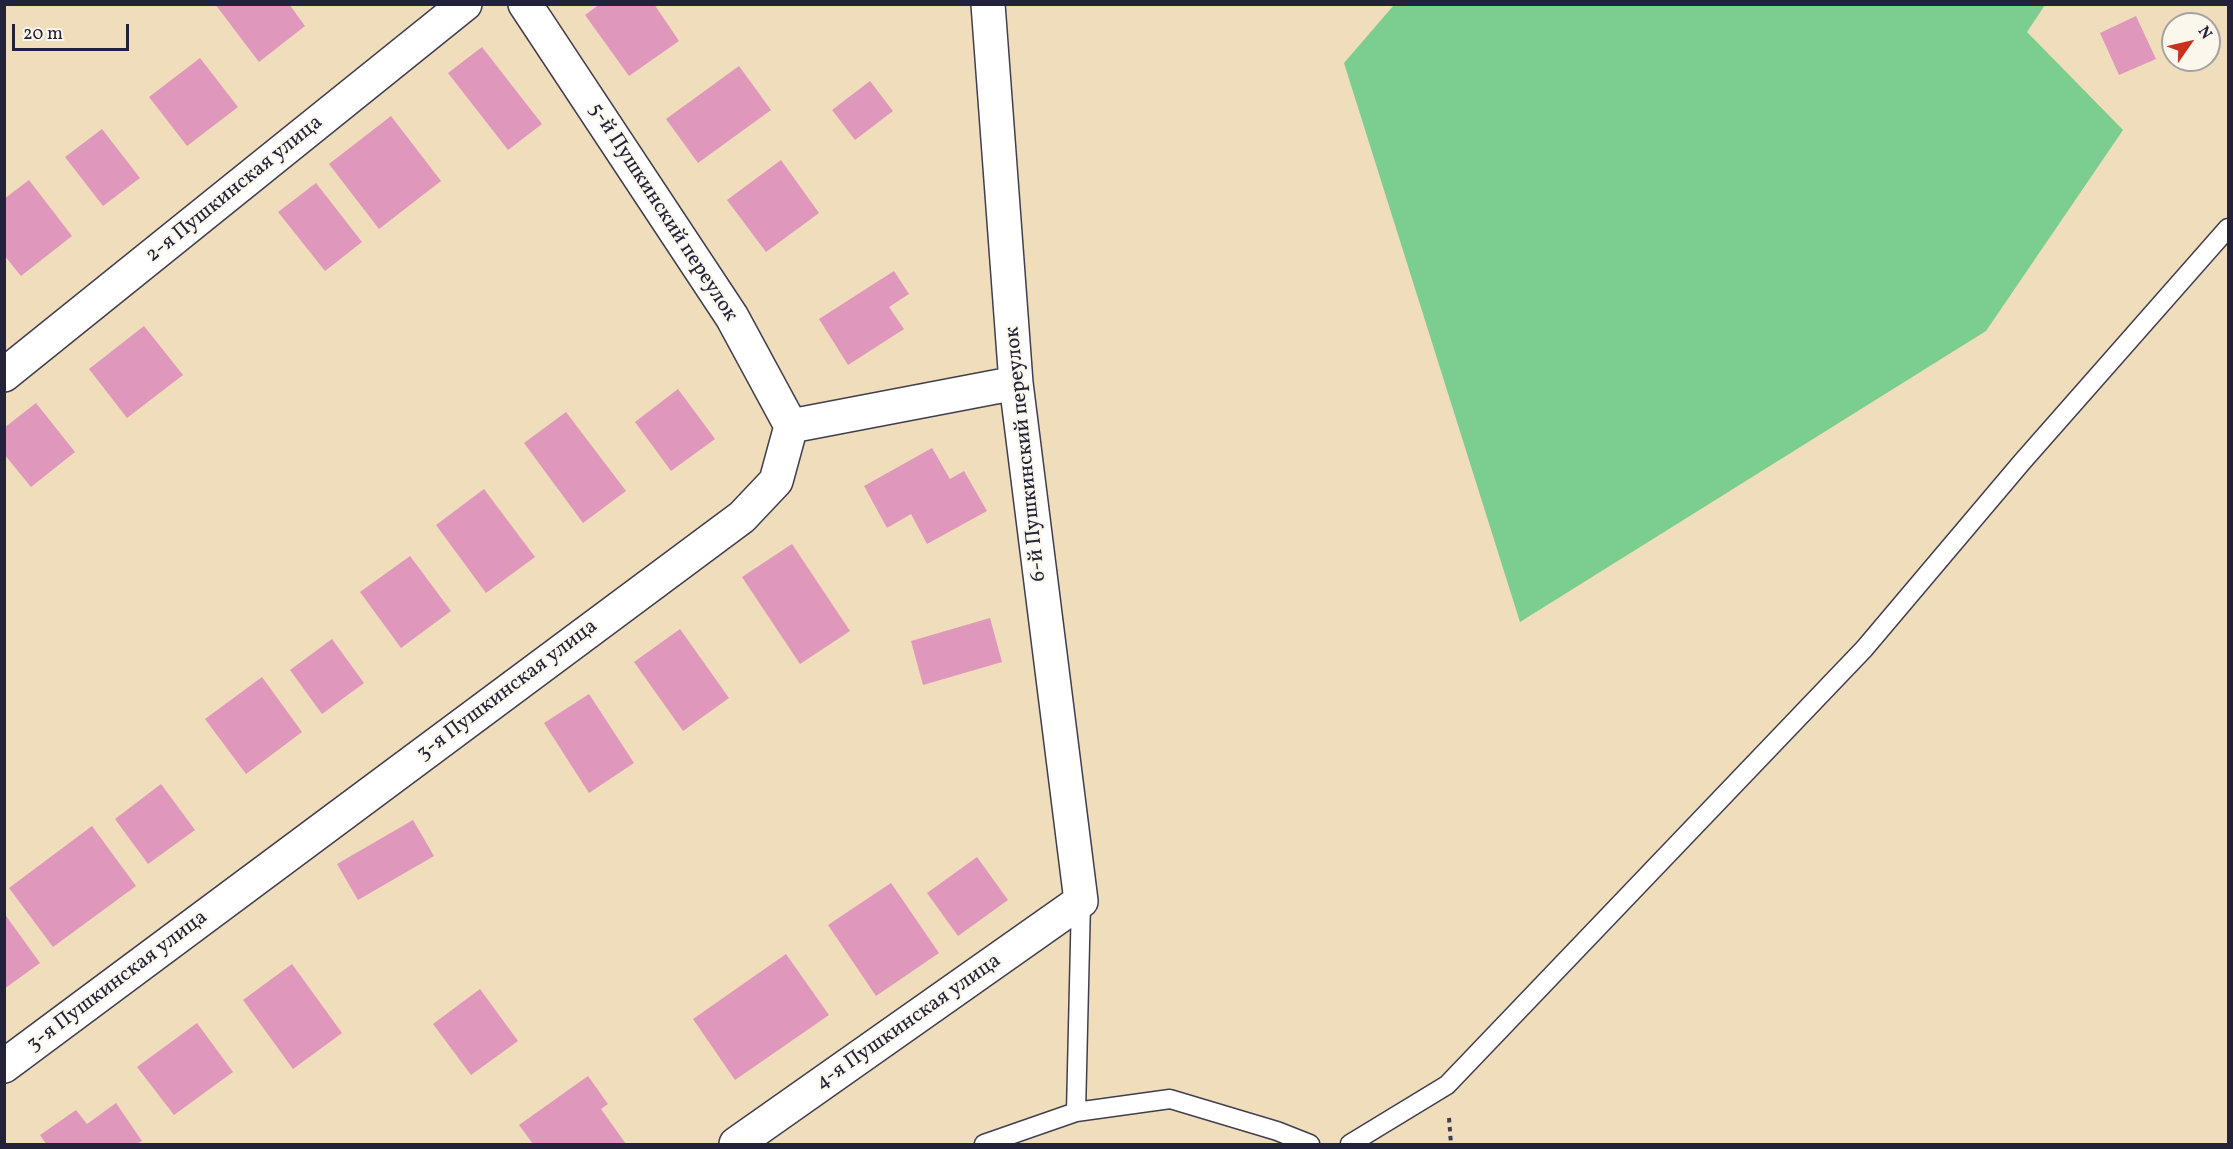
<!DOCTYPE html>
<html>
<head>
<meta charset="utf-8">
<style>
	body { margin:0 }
	#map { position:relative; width:2233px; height:1149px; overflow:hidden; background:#efddbc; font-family:Vollkorn,serif }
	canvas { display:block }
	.frame { position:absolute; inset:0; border:6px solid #22223b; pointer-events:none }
	.north { position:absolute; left:2161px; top:12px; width:60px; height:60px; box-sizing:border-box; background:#fbf7ec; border:2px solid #a4a2a5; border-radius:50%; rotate:56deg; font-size:16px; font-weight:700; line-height:24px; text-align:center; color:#22223b }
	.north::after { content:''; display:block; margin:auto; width:21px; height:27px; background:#c8321e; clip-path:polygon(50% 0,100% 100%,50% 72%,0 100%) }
	.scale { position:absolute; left:12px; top:24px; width:117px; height:27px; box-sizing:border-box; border:3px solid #22223b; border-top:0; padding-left:8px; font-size:18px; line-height:21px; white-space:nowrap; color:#22223b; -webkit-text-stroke:4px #fbf7ec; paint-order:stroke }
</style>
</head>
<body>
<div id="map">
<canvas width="2233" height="1149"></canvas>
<div class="frame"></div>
<div class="north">N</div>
<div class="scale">20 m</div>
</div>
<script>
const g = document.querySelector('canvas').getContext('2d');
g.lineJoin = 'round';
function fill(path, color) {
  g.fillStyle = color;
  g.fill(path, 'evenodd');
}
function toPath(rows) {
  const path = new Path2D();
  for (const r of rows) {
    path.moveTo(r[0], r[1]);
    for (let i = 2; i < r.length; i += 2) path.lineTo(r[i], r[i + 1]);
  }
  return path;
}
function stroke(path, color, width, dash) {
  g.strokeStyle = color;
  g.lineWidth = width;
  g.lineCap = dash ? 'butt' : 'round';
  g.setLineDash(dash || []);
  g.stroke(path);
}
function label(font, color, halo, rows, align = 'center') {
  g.font = font + ' Vollkorn,serif';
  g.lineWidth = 4.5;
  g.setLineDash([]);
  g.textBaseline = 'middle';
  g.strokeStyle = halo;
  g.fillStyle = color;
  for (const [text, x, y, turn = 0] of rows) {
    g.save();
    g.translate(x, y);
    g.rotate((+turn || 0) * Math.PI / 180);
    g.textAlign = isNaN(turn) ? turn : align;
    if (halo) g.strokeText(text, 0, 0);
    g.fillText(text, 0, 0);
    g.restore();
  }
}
const green = toPath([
	[1394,5,2045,5,2027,32,2123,130,1986,331,1520,622,1344,63]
]);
const building = toPath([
	[215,4,289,4,305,26,259,62],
	[600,4,654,4,679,41,629,76,585,15],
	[2136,16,2156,59,2119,75,2100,33],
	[482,47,542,124,508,150,448,73],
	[200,58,238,107,187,146,149,97],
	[739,66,771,110,698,163,666,119],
	[870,81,893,111,855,140,832,110],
	[391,116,441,181,379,229,329,164],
	[102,129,140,178,103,206,65,157],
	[781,160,819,213,766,252,727,200],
	[29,180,72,236,21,276,4,255,4,199],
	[316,183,362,242,325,271,278,212],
	[894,271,909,294,889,307,904,329,848,365,819,319],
	[144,326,183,375,127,418,89,369],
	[678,389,715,439,671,471,635,422],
	[36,403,75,452,31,487,4,454,4,428],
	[566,412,626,491,583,523,524,443],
	[932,448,950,479,964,471,987,511,927,544,911,514,887,528,864,486],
	[484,489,535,557,486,593,436,525],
	[792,544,850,631,800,664,742,577],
	[410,556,451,611,401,648,360,592],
	[990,618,1002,662,923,685,911,641],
	[680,629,729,698,683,731,634,662],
	[332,639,364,683,322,714,290,670],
	[262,677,302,732,246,774,205,719],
	[589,694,634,763,589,793,544,723],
	[161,784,195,830,148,864,115,819],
	[413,820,434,856,358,900,337,864],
	[92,826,136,886,53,947,9,888],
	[977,857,1008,900,958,936,927,893],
	[891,883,939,953,876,996,828,925],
	[4,913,40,963,4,989],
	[786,954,829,1015,735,1080,693,1019],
	[292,964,342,1033,293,1069,243,1000],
	[480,989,518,1041,471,1075,433,1024],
	[197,1023,233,1072,174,1115,137,1067],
	[588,1076,608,1104,601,1109,626,1144,533,1144,519,1125],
	[116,1103,142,1141,136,1144,46,1144,40,1135,76,1110,87,1124]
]);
const path = toPath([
	[1449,1118,1451,1144]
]);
const service = toPath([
	[1076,1112,1170,1099,1277,1131,1310,1144],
	[984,1144,1076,1112,1081,901],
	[1350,1144,1447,1085,1864,649,2022,462,2228,228]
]);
const minor = toPath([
	[525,4,732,317,791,426],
	[4,375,465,4],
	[4,1066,742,517,776,481,791,426,1016,383],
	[736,1144,1081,901,1016,383,988,4]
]);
const streetNames = [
	["2-я Пушкинская улица",235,190,-39],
	["5-й Пушкинский переулок",662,213,57],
	["6-й Пушкинский переулок",1027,454,-96],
	["3-я Пушкинская улица",508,691,-37],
	["3-я Пушкинская улица",118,982,-37],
	["4-я Пушкинская улица",909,1023,-35]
];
fill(green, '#7bcd90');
fill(building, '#df98bc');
stroke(service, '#413e4e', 21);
stroke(minor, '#413e4e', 36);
stroke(path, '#413e4e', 4, [4.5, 4.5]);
stroke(service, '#fff', 18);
stroke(minor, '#fff', 33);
label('21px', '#22223b', '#fbf7ec', streetNames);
</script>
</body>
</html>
